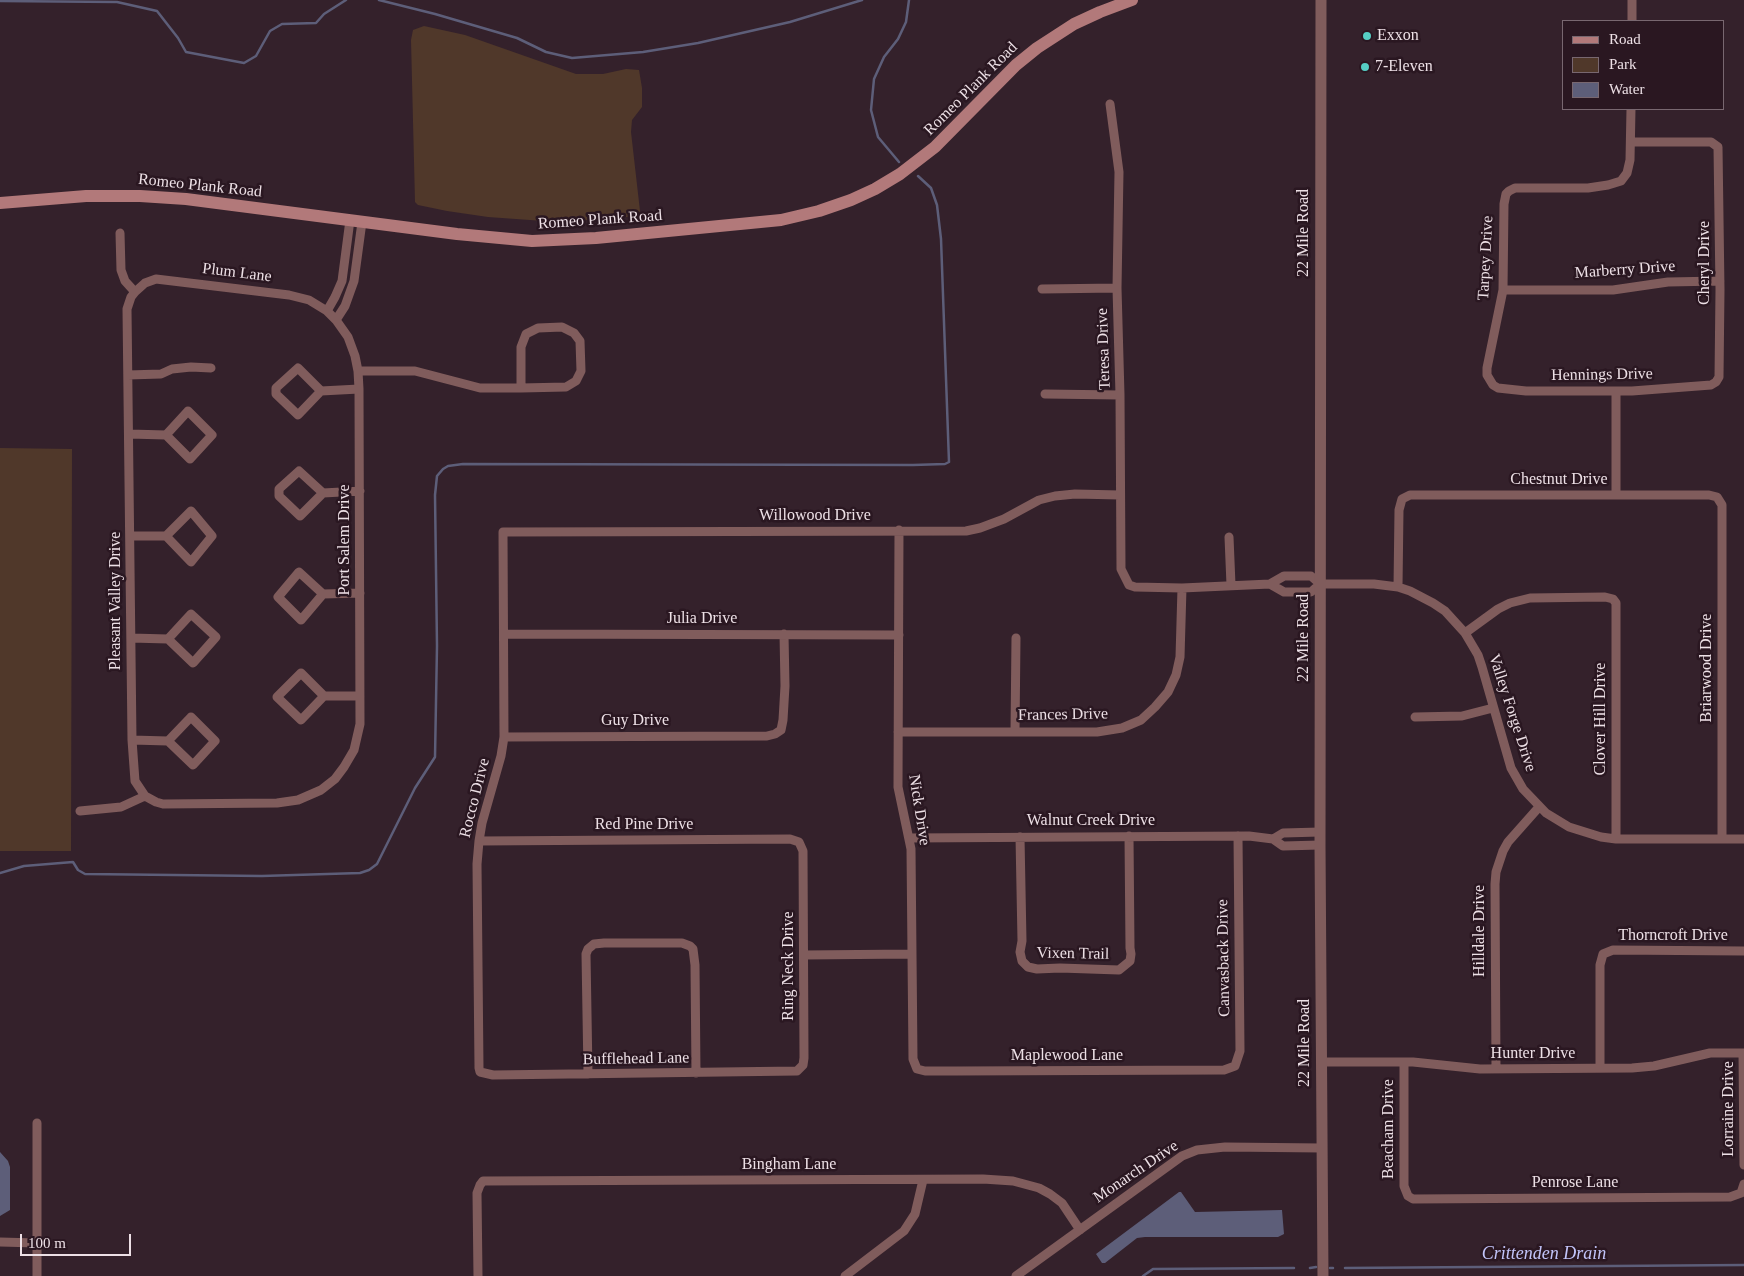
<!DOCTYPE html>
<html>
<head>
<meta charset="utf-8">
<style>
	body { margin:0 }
	#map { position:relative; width:1744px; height:1276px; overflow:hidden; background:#34212b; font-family:Georgia,serif }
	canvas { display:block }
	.legend { position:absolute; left:1562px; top:20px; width:162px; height:90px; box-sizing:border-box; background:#2a1721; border:1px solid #786770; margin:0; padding:6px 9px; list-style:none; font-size:15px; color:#ede0e6 }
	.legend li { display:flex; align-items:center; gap:10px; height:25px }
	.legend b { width:25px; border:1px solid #786770 }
	.scale { position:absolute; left:20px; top:1234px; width:111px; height:22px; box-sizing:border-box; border:2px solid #ede0e6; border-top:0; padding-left:6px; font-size:15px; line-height:18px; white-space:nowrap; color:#ede0e6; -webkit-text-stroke:4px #2a1721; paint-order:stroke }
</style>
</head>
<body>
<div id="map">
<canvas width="1744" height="1276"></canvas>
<ul class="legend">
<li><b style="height:6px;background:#b2797a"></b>Road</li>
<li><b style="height:14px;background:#50382a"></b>Park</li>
<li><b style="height:14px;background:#5d5e79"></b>Water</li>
</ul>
<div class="scale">100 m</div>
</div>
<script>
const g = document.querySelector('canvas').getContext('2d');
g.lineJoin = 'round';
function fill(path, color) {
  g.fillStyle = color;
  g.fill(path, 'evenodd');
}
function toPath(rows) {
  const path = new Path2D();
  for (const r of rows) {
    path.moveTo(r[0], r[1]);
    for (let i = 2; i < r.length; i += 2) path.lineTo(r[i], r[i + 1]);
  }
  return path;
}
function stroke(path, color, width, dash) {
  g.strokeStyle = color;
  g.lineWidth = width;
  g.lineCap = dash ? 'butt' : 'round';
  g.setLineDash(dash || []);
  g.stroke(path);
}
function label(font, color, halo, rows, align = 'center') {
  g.font = font + ' Georgia,serif';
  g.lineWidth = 5;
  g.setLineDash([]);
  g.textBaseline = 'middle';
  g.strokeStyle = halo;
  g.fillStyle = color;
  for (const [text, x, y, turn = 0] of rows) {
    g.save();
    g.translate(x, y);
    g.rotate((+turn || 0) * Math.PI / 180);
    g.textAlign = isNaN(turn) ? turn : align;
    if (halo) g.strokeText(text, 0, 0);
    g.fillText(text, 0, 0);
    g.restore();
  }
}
const green = toPath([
	[424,26,465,35,576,74,603,74,626,69,639,70,642,88,642,107,632,120,631,132,640,211,637,216,595,220,544,221,488,217,447,211,418,205,415,202,411,40,413,30],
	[0,448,72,449,71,851,0,851]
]);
const water = toPath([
	[0,1152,8,1161,10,1167,10,1210,0,1216],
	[1179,1192,1181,1192,1195,1212,1282,1210,1284,1234,1278,1237,1145,1237,1137,1238,1105,1263,1102,1263,1096,1254]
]);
const stream = toPath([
	[379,0,435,14,517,38,546,52,572,58,643,52,698,43,790,22,862,0],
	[0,1,117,2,157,11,178,38,186,52,244,63,256,56,270,31,282,24,316,23,324,14,346,0],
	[899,162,878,137,871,110,874,79,884,57,898,39,906,22,909,0],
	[0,873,24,866,73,862,78,870,85,874,262,876,360,873,369,870,377,864,415,788,435,757,437,646,435,495,437,476,443,469,448,466,463,464,913,465,945,464,949,462,941,239,937,205,931,188,918,176],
	[1310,1268,1316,1267],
	[1330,1268,1333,1268],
	[1345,1268,1744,1265],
	[1143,1276,1153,1269,1294,1268]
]);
const minor = toPath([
	[1632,0,1632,21],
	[1110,104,1119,172,1117,288,1120,395,1121,569,1129,585,1135,587,1182,588,1270,584,1284,576,1311,576,1320,584,1374,584,1398,587,1410,591,1433,603,1445,611,1465,633,1478,655,1482,667,1511,768,1523,789,1546,813,1569,827,1601,837,1616,839,1744,839],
	[1631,142,1711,142,1718,147,1720,290,1719,377,1716,382,1711,385,1632,391,1526,391,1498,388,1493,385,1487,375,1487,368,1503,290,1504,204,1506,194,1509,191,1515,188,1588,188,1608,185,1621,181,1627,173,1630,160,1631,109],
	[120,233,121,270,125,281,135,292],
	[156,279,289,295,309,300,327,311,336,320,348,337,355,356,358,371,359,389,360,724,354,750,344,767,335,779,321,790,298,800,277,803,163,804,156,802,145,796,135,781,132,740,127,309,131,297,135,292,145,283,156,279],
	[1042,289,1117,288],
	[1503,290,1613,290,1668,282,1720,281],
	[327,311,335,297,342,281,350,220],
	[336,320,345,306,354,281,362,222],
	[358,371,415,371,480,388,521,388,566,387,576,381,581,371,580,341,574,333,562,327,538,328,526,334,521,347,521,388],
	[128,375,161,374,172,369,191,367,211,368],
	[321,391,298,368,276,388,276,394,298,415,321,391,359,389],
	[1045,394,1120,395],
	[129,434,166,435,190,459,212,435,188,411,166,435],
	[323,493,299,471,279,489,279,496,300,516,323,493,360,491],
	[1616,495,1616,391],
	[899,530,898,787,911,849,913,1059,917,1069,925,1071,956,1071,1224,1070,1235,1066,1240,1051,1238,836],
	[131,536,166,536,191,562,212,536,191,511,166,536],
	[1229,537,1231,585],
	[1270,584,1284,592,1311,592,1320,584],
	[1398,587,1399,510,1402,499,1410,495,1709,495,1717,497,1722,505,1722,839],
	[323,594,299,572,278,597,301,620,323,594,360,593],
	[1465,633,1498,609,1510,603,1530,598,1605,597,1613,599,1616,603,1616,839],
	[504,634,899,635],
	[131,638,168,639,193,663,216,637,191,614,168,639],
	[324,696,301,673,277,697,301,720,324,696,360,696],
	[1415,717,1462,716,1493,708],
	[1015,731,1016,638],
	[898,732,1097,732,1122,728,1141,720,1155,707,1168,692,1176,675,1180,657,1182,588],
	[504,737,767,736,775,734,781,730,783,720,785,686,784,634],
	[132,740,168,741,193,765,215,741,191,717,168,741],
	[80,811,121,807,145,796],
	[1020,837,1022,941,1020,952,1022,961,1028,967,1037,969,1060,968,1119,970,1130,961,1131,954,1130,948,1129,836],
	[909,838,1249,836,1273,839,1283,846,1320,845],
	[1273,839,1283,833,1320,832],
	[479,841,790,839,799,842,803,851,804,1058,803,1065,797,1071,493,1075,480,1072,479,1068,477,864,479,841,482,823,501,756,504,737,503,532,966,531,980,528,1004,519,1039,500,1055,496,1075,494,1120,495],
	[804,955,912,954],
	[1743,1053,1744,1165],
	[1322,1062,1413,1062,1480,1069,1632,1068,1654,1066,1710,1053,1744,1053],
	[1404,1062,1404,1186,1408,1196,1413,1199,1730,1197,1741,1193,1744,1184],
	[1600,1068,1600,965,1603,954,1613,950,1744,951],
	[1496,1069,1495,884,1496,872,1503,851,1508,842,1539,807],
	[588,1074,586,954,588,949,594,944,604,943,682,943,690,946,693,949,695,965,696,1073],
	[37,1123,37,1276],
	[0,1242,37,1243],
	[478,1276,477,1193,480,1185,483,1181,983,1179,1013,1181,1039,1188,1050,1194,1062,1203,1080,1230],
	[845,1276,904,1231,915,1214,923,1180],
	[1016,1276,1182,1156,1197,1150,1225,1147,1322,1148]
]);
const tertiary = toPath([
	[1321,0,1320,845,1323,1276]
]);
const secondary = toPath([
	[0,203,86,196,140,196,186,199,457,234,532,241,596,238,781,220,819,211,851,200,875,189,900,174,935,147,1016,65,1037,48,1074,24,1100,12,1132,0]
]);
const markers = [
	[1367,36,5,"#56cec4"],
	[1365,67,5,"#56cec4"]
];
const poiNames = [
	["Exxon",1377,36],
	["7-Eleven",1375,67]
];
const streetNames = [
	["Romeo Plank Road",971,89,-45],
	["Romeo Plank Road",200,186,6],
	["Romeo Plank Road",600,220,-4],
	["22 Mile Road",1304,233,-90],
	["Tarpey Drive",1486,258,-87],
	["Cheryl Drive",1705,263,-90],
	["Marberry Drive",1625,270,-4],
	["Plum Lane",237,273,7],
	["Teresa Drive",1104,349,-92],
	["Hennings Drive",1602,375,-1],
	["Chestnut Drive",1559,480],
	["Willowood Drive",815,516],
	["Port Salem Drive",345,540,-90],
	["Pleasant Valley Drive",116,601,-90],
	["Julia Drive",702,619],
	["22 Mile Road",1304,638,-90],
	["Briarwood Drive",1707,668,-90],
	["Valley Forge Drive",1512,713,72],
	["Frances Drive",1063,715,-1],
	["Clover Hill Drive",1601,719,-90],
	["Guy Drive",635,721],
	["Rocco Drive",475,798,-76],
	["Nick Drive",919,810,81],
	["Walnut Creek Drive",1091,821],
	["Red Pine Drive",644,825],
	["Hilldale Drive",1480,931,-90],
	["Thorncroft Drive",1673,936],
	["Vixen Trail",1073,954,1],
	["Canvasback Drive",1224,958,-91],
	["Ring Neck Drive",789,966,-90],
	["22 Mile Road",1305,1043,-90],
	["Hunter Drive",1533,1054],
	["Maplewood Lane",1067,1056],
	["Bufflehead Lane",636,1059,-1],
	["Lorraine Drive",1729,1109,-90],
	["Beacham Drive",1389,1129,-90],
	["Bingham Lane",789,1165],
	["Monarch Drive",1136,1172,-34],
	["Penrose Lane",1575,1183]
];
const waterNames = [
	["Crittenden Drain",1544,1254]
];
fill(green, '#50382a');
fill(water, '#5d5e79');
stroke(stream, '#5d5e79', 2.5);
stroke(minor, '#805c5c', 9);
stroke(tertiary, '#805c5c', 11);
stroke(secondary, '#b2797a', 12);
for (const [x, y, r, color] of markers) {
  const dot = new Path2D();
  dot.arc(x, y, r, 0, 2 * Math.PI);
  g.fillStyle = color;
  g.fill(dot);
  stroke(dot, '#2a1721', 2);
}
label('16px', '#ede0e6', '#2a1721', poiNames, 'left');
label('16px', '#ede0e6', '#2a1721', streetNames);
label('italic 18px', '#c2c4f9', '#2a1721', waterNames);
</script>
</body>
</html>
